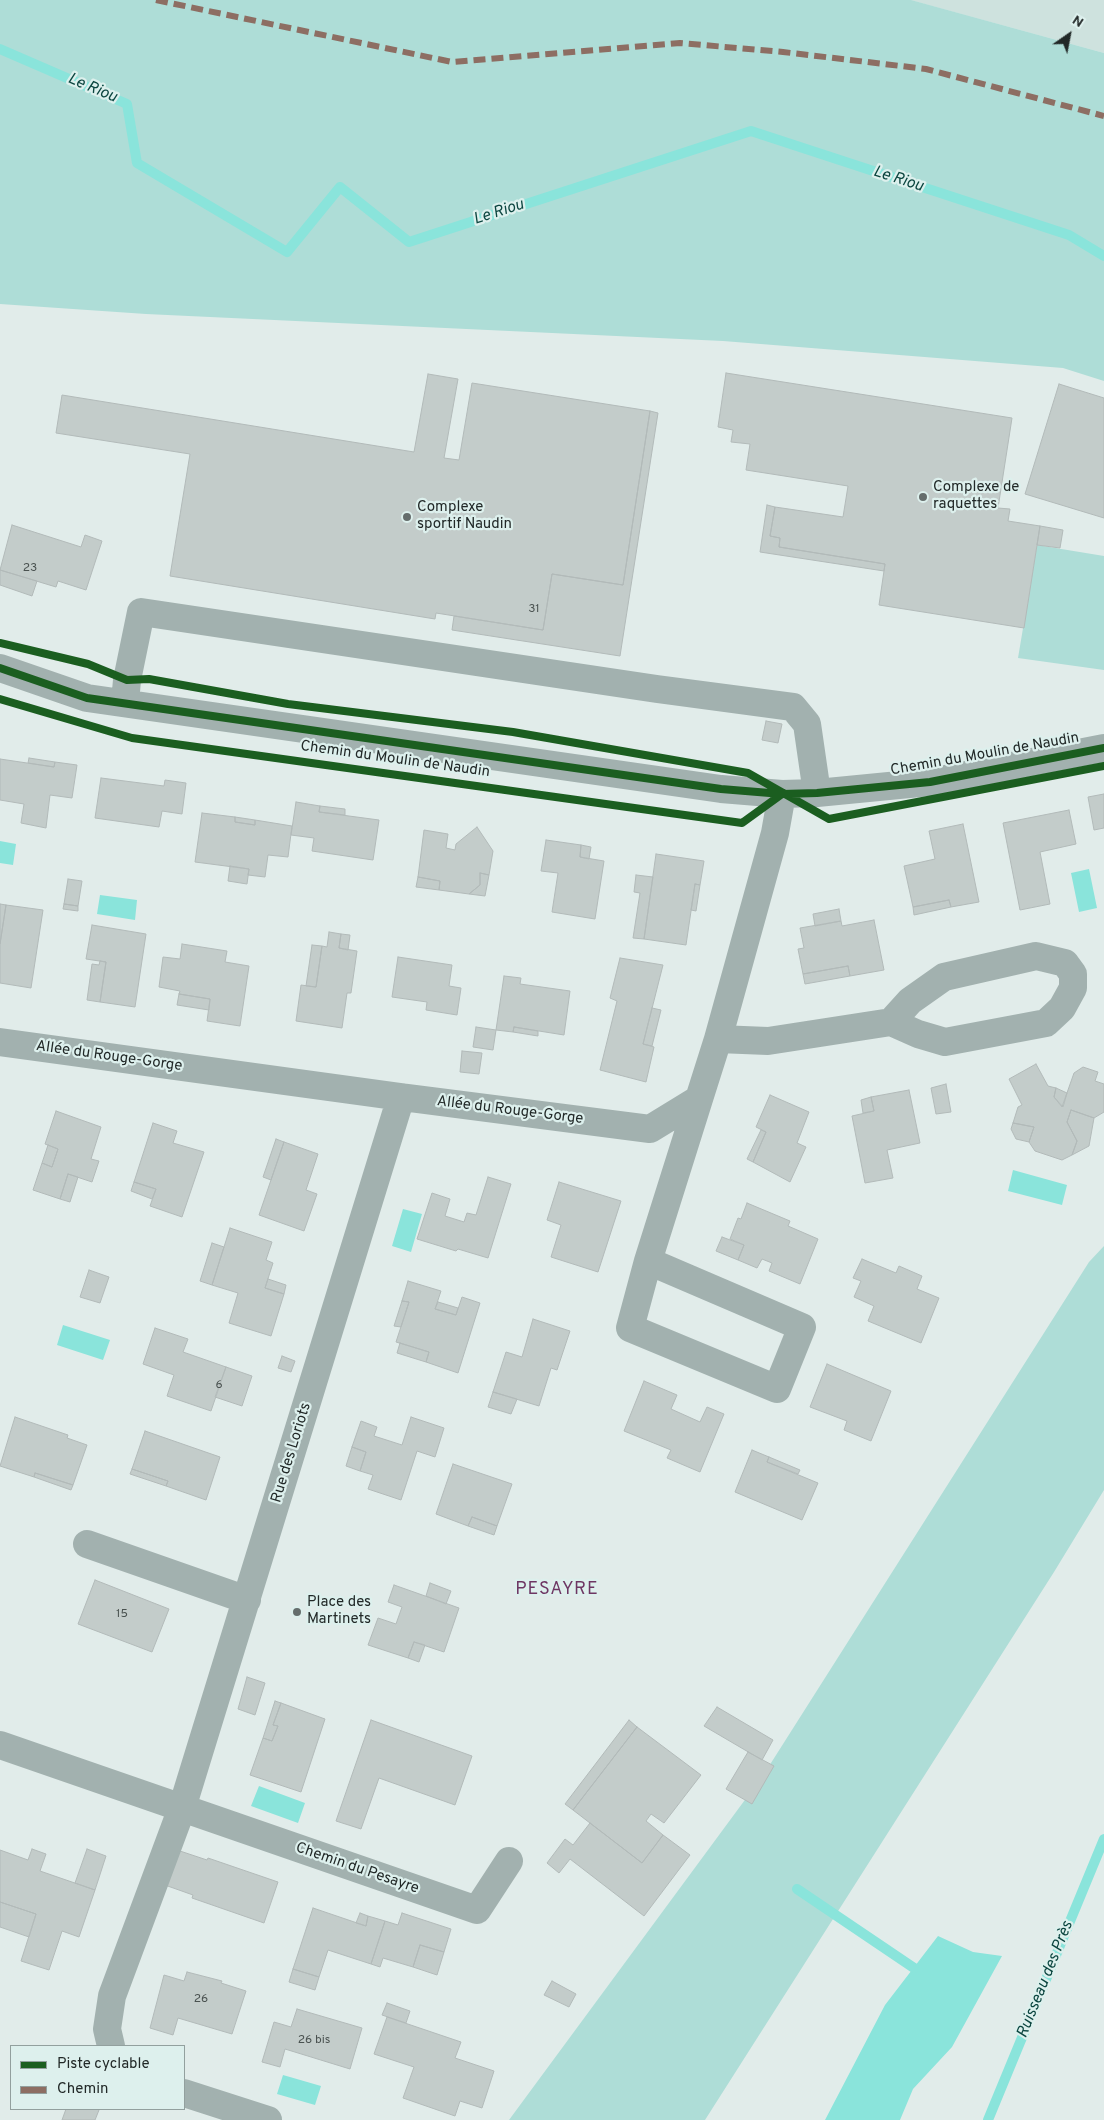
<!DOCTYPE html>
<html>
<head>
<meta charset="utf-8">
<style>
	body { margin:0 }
	#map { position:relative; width:1104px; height:2120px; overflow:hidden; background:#e1ecea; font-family:Overpass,sans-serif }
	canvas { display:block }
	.legend { position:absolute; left:10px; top:2045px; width:175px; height:65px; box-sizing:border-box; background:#ddf0ed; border:1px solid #92a09e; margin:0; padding:6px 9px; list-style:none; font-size:15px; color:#222928 }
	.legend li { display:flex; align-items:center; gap:10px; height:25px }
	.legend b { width:25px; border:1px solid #92a09e }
	.north { position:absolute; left:1044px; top:10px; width:50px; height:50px; -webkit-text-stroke:4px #ddf0ed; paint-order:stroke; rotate:33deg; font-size:14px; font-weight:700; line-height:20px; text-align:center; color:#222928 }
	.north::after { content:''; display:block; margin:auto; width:18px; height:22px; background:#222928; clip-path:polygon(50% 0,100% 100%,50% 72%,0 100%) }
</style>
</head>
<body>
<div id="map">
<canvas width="1104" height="2120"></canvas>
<ul class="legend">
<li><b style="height:6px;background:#1b5e20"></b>Piste cyclable</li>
<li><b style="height:6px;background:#8d6e63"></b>Chemin</li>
</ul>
<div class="north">N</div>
</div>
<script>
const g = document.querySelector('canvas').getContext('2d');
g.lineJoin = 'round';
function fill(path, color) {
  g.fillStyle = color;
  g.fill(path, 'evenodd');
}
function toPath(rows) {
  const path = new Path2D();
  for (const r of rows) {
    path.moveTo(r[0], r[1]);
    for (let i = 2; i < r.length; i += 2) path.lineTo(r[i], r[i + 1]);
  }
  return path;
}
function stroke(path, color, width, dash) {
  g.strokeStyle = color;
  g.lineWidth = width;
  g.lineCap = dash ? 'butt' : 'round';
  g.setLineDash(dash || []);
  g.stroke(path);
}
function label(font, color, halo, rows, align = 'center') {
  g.font = font + ' Overpass,sans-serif';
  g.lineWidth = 4.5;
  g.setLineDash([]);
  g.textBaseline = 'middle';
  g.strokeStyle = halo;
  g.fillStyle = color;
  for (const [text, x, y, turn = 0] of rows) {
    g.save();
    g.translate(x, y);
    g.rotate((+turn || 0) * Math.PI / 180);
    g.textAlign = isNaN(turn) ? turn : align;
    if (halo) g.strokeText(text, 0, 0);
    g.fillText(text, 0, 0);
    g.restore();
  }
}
const built = toPath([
	[910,0,1104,0,1104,53]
]);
const green = toPath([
	[0,0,911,0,1104,53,1104,381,1063,368,723,341,146,314,0,304],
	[1037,545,1104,556,1104,670,1018,658],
	[1104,1246,1104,1490,1054,1572,705,2120,509,2120,764,1774,1089,1262]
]);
const water = toPath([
	[0,841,16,844,13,865,0,863],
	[1089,869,1097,908,1079,912,1071,873],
	[100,895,137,900,135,920,97,914],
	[1013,1170,1067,1185,1062,1205,1008,1191],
	[403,1209,422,1214,411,1252,392,1246],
	[63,1325,110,1340,103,1360,57,1345],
	[259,1786,305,1803,298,1823,251,1806],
	[938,1936,973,1952,1002,1956,952,2047,913,2089,900,2120,825,2120,885,2005],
	[283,2075,321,2086,315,2105,277,2094]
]);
const stream = toPath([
	[0,49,127,104,137,163,287,252,340,187,409,242,751,131,1069,235,1104,256],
	[797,1889,914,1968],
	[988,2120,1104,1839]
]);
const building = toPath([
	[726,373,1012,418,998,508,1010,509,1008,521,1040,526,1024,628,879,605,885,564,779,547,780,538,770,536,775,507,843,517,848,486,746,470,750,444,731,442,733,430,718,427,726,373],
	[428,374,458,379,444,458,459,460,472,383,650,411,623,585,552,574,543,630,436,613,435,619,170,576,190,454,56,433,62,395,414,452,428,374],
	[1059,384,1104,398,1104,518,1025,494,1059,384],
	[650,411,658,413,620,656,452,630,454,616,543,630,552,574,623,585,650,411],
	[767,505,775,507,770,536,780,538,779,547,885,564,884,571,760,552,767,505],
	[12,525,81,547,85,535,102,541,86,590,58,581,56,587,0,570,12,525],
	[1040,526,1063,530,1060,548,1037,545,1040,526],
	[0,570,37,581,32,596,0,585,0,570],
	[766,721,782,724,778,743,762,740,766,721],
	[29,758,55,762,54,767,28,763,29,758],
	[0,759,54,767,55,762,77,765,72,798,50,795,46,828,21,823,24,804,0,800,0,759],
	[101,778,164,786,165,780,186,783,182,814,162,811,159,827,95,818,101,778],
	[1104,794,1104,828,1094,830,1088,797,1104,794],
	[296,802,320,806,319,812,379,820,373,860,312,851,314,838,291,835,296,802],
	[320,806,345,809,345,815,319,812,320,806],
	[1069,810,1076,844,1040,852,1050,904,1020,910,1003,823,1069,810],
	[202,813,235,817,235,822,255,825,255,820,292,826,288,857,268,855,265,877,248,875,249,869,195,862,202,813],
	[235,817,255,820,255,825,235,822,235,817],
	[963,824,979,902,951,907,949,900,913,907,904,866,935,859,929,831,963,824],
	[477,827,493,851,489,875,480,873,480,885,469,894,439,890,440,881,418,877,424,830,448,834,446,848,455,850,456,844,477,827],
	[546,840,581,845,580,857,604,861,595,919,552,912,558,873,541,871,546,840],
	[581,845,591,847,589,859,580,857,581,845],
	[656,854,704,861,700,885,695,884,686,945,644,939,656,854],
	[230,866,249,869,247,884,228,881,230,866],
	[480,873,489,875,485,896,469,894,480,885,480,873],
	[636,875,653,877,644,939,633,938,640,893,634,892,636,875],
	[418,877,440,881,439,890,416,887,418,877],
	[68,879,82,881,78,906,64,904,68,879],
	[695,884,700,885,696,911,691,910,695,884],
	[949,900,951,907,914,915,913,907,949,900],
	[0,904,6,905,0,944,0,904],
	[64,904,78,906,78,911,63,909,64,904],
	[6,905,43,910,31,988,0,983,0,944,6,905],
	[839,909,841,921,815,926,813,914,839,909],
	[874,920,884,970,850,976,848,966,803,974,798,949,804,948,800,928,841,921,842,926,874,920],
	[92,925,146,934,135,1007,100,1002,106,962,86,959,92,925],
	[329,932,341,934,339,948,357,951,351,993,347,993,342,1028,296,1021,301,985,316,987,322,946,327,947,329,932],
	[341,934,350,935,348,950,339,948,341,934],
	[182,944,227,951,225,962,249,966,240,1026,207,1021,210,999,179,994,180,991,159,987,163,957,180,959,182,944],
	[312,945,322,946,316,987,306,986,312,945],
	[398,957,452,965,449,986,461,988,457,1015,426,1010,427,1002,392,997,398,957],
	[620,958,663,965,643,1044,654,1047,646,1082,600,1070,617,1001,610,998,620,958],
	[100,961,106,962,100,1002,87,1000,92,964,99,965,100,961],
	[848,966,850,976,805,984,803,974,848,966],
	[504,976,521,978,520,984,570,991,564,1035,514,1027,513,1032,496,1030,504,976],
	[179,994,210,999,209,1010,177,1005,179,994],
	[652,1008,661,1010,652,1046,643,1044,652,1008],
	[476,1027,496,1030,493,1050,473,1047,476,1027],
	[514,1027,538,1031,538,1036,513,1032,514,1027],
	[462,1051,482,1053,479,1074,460,1072,462,1051],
	[1036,1064,1048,1086,1056,1088,1054,1097,1062,1107,1074,1073,1083,1067,1098,1072,1095,1081,1104,1084,1104,1112,1094,1118,1071,1110,1067,1122,1077,1141,1072,1155,1062,1160,1035,1151,1029,1142,1034,1127,1013,1123,1018,1107,1022,1105,1009,1079,1036,1064],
	[946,1084,951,1112,936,1114,931,1088,946,1084],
	[1056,1088,1067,1093,1063,1107,1054,1097,1056,1088],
	[909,1090,920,1143,887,1150,893,1178,865,1183,852,1116,874,1111,871,1097,909,1090],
	[770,1095,809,1112,797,1143,806,1147,790,1182,753,1162,766,1132,756,1127,770,1095],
	[871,1097,874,1111,863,1113,861,1100,871,1097],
	[1071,1110,1094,1118,1089,1146,1072,1155,1077,1141,1067,1122,1071,1110],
	[56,1111,101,1127,91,1159,99,1161,92,1182,68,1174,60,1199,33,1190,42,1163,52,1167,58,1149,45,1144,56,1111],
	[153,1123,177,1131,173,1143,204,1152,182,1217,150,1206,156,1189,134,1182,153,1123],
	[1013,1123,1034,1127,1029,1142,1016,1139,1011,1129,1013,1123],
	[761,1130,766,1132,753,1162,747,1159,761,1130],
	[276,1139,284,1142,271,1180,263,1177,276,1139],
	[284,1142,318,1154,306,1190,317,1194,304,1231,259,1215,284,1142],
	[48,1145,58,1149,52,1167,42,1163,48,1145],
	[68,1174,78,1177,70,1202,60,1199,68,1174],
	[488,1177,511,1184,488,1258,458,1249,456,1251,417,1239,432,1193,450,1199,445,1216,464,1222,467,1213,476,1215,488,1177],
	[134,1182,156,1189,152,1199,131,1191,134,1182],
	[559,1182,621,1201,598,1272,551,1257,561,1225,547,1220,559,1182],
	[747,1203,790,1221,788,1226,818,1239,800,1284,769,1271,772,1263,762,1259,757,1268,738,1260,744,1245,730,1239,738,1218,741,1219,747,1203],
	[230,1228,272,1242,266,1260,273,1263,265,1288,284,1294,271,1336,229,1323,238,1293,212,1285,230,1228],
	[722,1237,744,1245,738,1260,716,1251,722,1237],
	[212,1243,224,1247,212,1285,200,1281,212,1243],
	[862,1259,896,1273,899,1266,922,1276,917,1289,939,1298,921,1343,868,1321,874,1306,854,1297,861,1281,853,1278,862,1259],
	[89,1270,109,1277,100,1303,80,1297,89,1270],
	[268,1279,286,1285,284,1294,265,1288,268,1279],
	[408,1281,441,1291,435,1309,456,1315,462,1297,480,1303,458,1373,426,1362,429,1352,396,1342,409,1302,402,1301,408,1281],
	[402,1301,409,1302,401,1327,394,1326,402,1301],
	[438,1302,458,1308,456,1315,435,1309,438,1302],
	[533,1319,570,1331,557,1370,551,1368,539,1406,493,1392,506,1352,522,1357,533,1319],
	[155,1328,188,1339,183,1352,226,1367,211,1411,167,1396,174,1375,143,1364,155,1328],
	[400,1343,429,1352,426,1362,397,1353,400,1343],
	[282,1356,295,1361,291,1372,278,1368,282,1356],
	[827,1364,891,1391,871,1441,844,1430,847,1421,810,1407,827,1364],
	[226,1367,252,1376,242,1406,215,1397,226,1367],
	[644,1381,677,1395,671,1409,700,1422,707,1407,724,1414,700,1472,667,1458,671,1450,624,1431,644,1381],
	[493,1392,517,1399,511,1414,488,1407,493,1392],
	[15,1417,68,1435,67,1438,87,1445,73,1485,35,1473,34,1477,0,1466,15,1417],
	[411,1417,444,1428,435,1457,417,1451,401,1500,368,1489,373,1475,360,1471,366,1452,352,1447,361,1421,377,1427,374,1436,402,1445,411,1417],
	[145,1431,220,1457,206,1500,166,1486,168,1481,132,1469,145,1431],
	[352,1447,366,1452,360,1471,346,1466,352,1447],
	[752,1450,769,1457,767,1462,818,1483,802,1520,735,1492,752,1450],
	[769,1457,800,1470,798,1474,767,1462,769,1457],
	[453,1464,512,1484,497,1526,472,1517,468,1526,436,1514,453,1464],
	[132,1469,168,1481,166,1486,130,1474,132,1469],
	[35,1473,73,1485,71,1490,34,1477,35,1473],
	[472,1517,497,1526,494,1535,468,1526,472,1517],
	[95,1580,169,1609,152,1652,78,1624,95,1580],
	[430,1583,451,1591,446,1604,426,1596,430,1583],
	[394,1585,459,1608,444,1652,414,1642,408,1658,368,1645,378,1618,396,1624,402,1607,388,1602,394,1585],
	[414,1642,425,1645,419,1662,408,1658,414,1642],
	[247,1677,265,1683,255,1715,238,1709,247,1677],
	[275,1701,281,1703,273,1725,278,1726,272,1741,263,1738,275,1701],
	[281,1703,325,1719,301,1792,250,1775,263,1738,272,1741,278,1726,273,1725,281,1703],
	[717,1707,773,1740,762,1760,704,1726,717,1707],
	[371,1720,472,1756,455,1805,379,1778,361,1829,336,1821,371,1720],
	[629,1720,637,1727,573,1810,565,1804,629,1720],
	[637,1727,701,1775,664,1823,651,1814,646,1821,663,1835,642,1863,573,1810,637,1727],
	[748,1752,774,1766,752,1804,726,1789,748,1752],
	[590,1823,642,1863,663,1835,690,1855,644,1916,570,1859,559,1873,547,1863,565,1839,573,1845,590,1823],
	[32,1849,46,1854,40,1871,95,1890,79,1937,62,1931,49,1970,21,1961,36,1914,0,1902,0,1850,28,1860,32,1849],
	[87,1849,106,1856,95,1890,75,1883,87,1849],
	[174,1849,207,1860,208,1858,278,1882,264,1923,192,1898,193,1895,162,1884,174,1849],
	[0,1902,36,1914,29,1937,0,1927,0,1902],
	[313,1908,366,1926,368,1916,385,1921,371,1964,328,1950,319,1977,293,1969,313,1908],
	[360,1913,368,1916,366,1926,356,1923,360,1913],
	[402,1913,451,1929,444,1952,420,1945,413,1967,383,1958,380,1967,371,1964,385,1921,398,1925,402,1913],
	[420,1945,444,1952,437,1975,413,1967,420,1945],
	[293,1969,319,1977,315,1990,289,1982,293,1969],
	[187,1972,222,1981,221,1983,246,1991,232,2034,178,2018,173,2035,150,2028,164,1975,184,1981,187,1972],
	[552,1981,576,1994,569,2007,544,1995,552,1981],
	[387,2003,410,2011,406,2023,382,2015,387,2003],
	[297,2009,362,2028,350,2069,285,2049,280,2067,262,2062,274,2022,291,2027,297,2009],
	[387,2017,461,2042,455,2058,494,2071,482,2108,460,2101,455,2116,403,2098,414,2067,374,2054,387,2017],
	[66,2109,96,2109,99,2110,95,2120,62,2120,66,2109]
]);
const minor = toPath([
	[0,668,87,698,721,789,782,794,817,793,930,782,1104,748],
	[125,703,127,680,141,612,657,689,793,707,807,724,817,793],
	[718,1039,768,1041,891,1022,918,1034,945,1042,1046,1023,1062,1008,1073,988,1073,974,1065,963,1036,956,944,977,910,1001,891,1022],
	[0,1042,401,1097,650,1129,699,1099,718,1039,775,833,782,794],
	[648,1261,802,1327,777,1389,630,1328,648,1261,699,1099],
	[87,1544,247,1600],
	[0,1745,477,1910,509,1861],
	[111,2046,107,2029,112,1996,182,1808,401,1097],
	[184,2093,268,2120]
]);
const quiet = toPath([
	[156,0,452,62,680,43,783,52,926,69,1104,116]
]);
const cycleway = toPath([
	[0,643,88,664,127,680,149,679,288,704,513,732,748,773,829,819,1104,766],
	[0,668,87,698,721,789,782,794,817,793,930,782,1104,748],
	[0,699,132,738,742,823,782,794]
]);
const markers = [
	[923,497,5,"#656d6c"],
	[407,517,5,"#656d6c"],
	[297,1612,5,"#656d6c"]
];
const numberNames = [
	["23",30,569],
	["31",534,610],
	["6",219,1386],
	["15",122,1615],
	["26",201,2000],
	["26 bis",314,2041]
];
const poiNames = [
	["Complexe de",933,488],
	["raquettes",933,505],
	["Complexe",417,508],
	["sportif Naudin",417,525],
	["Place des",307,1603],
	["Martinets",307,1620]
];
const streetNames = [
	["Chemin du Moulin de Naudin",985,755,-10],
	["Chemin du Moulin de Naudin",395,760,8],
	["Allée du Rouge-Gorge",109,1057,8],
	["Allée du Rouge-Gorge",510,1111,7],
	["Rue des Loriots",292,1453,-73],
	["Chemin du Pesayre",357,1869,19]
];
const waterNames = [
	["Le Riou",92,89,23],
	["Le Riou",898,180,18],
	["Le Riou",499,213,-18],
	["Ruisseau des Près",1046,1980,-68]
];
const quarterNames = [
	["PESAYRE",557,1590]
];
fill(built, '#cee2de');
fill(green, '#aeddd7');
fill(water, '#8ae4db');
stroke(stream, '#8ae4db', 10);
fill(building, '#c3ccca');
stroke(building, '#b2bab9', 1);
stroke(minor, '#a2b1af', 28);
stroke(quiet, '#8d6e63', 6, [12, 6]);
stroke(cycleway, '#1b5e20', 8);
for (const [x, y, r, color] of markers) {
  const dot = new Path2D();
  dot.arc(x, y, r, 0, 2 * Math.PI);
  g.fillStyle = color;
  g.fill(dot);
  stroke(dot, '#ddf0ed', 2);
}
label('12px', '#4a5250', null, numberNames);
label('15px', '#222928', '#ddf0ed', poiNames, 'left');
label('15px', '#222928', '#ddf0ed', streetNames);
label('italic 16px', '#0c4640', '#ddf0ed', waterNames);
g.letterSpacing = '1px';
label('18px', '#6e3663', '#ddf0ed', quarterNames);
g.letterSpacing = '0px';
</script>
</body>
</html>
